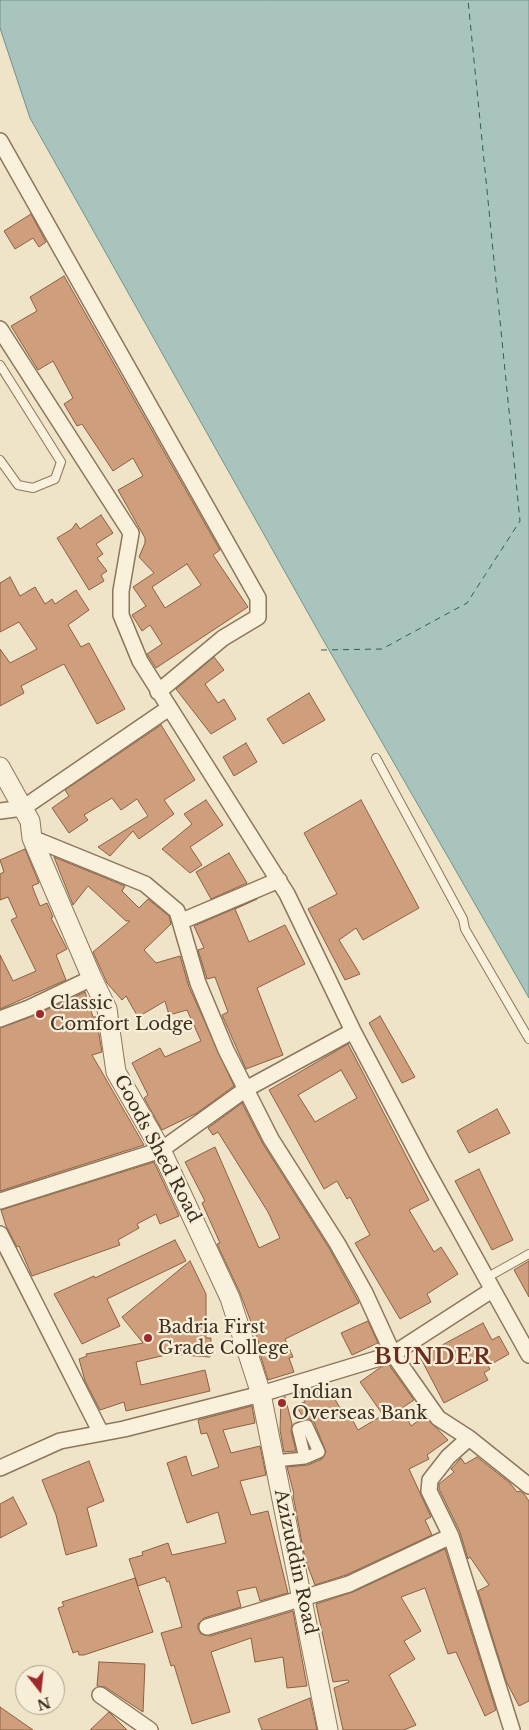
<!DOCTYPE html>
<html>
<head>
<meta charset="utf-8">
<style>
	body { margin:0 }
	#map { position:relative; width:529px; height:1730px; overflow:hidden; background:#f0e4c8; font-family:"Libre Baskerville",serif }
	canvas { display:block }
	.north { position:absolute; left:15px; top:1665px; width:50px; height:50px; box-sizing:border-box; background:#f7eed8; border:1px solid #ada18e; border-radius:50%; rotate:164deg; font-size:14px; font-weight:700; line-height:20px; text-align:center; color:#3d2e20 }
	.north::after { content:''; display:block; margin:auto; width:18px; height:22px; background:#9e2a2b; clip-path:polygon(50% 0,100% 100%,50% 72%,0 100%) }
</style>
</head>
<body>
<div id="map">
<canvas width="529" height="1730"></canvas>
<div class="north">N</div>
</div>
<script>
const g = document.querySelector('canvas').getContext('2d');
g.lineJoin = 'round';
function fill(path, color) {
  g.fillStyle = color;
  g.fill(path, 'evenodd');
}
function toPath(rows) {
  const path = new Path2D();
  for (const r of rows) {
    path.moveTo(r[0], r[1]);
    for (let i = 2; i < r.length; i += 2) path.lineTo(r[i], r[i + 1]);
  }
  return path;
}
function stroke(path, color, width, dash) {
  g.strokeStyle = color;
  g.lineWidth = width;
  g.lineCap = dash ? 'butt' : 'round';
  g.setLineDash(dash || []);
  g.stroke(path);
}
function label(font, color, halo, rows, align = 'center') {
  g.font = font + ' "Libre Baskerville",serif';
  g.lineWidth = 4.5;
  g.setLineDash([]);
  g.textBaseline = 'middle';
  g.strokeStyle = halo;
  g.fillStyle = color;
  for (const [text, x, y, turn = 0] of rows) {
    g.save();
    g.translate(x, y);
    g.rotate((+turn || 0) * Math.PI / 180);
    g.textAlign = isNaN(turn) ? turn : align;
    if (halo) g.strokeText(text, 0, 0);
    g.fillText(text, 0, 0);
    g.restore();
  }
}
const water = toPath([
	[0,0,529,0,529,998,321,636,30,118,0,28,0,0]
]);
const ferry = toPath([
	[321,650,382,649,467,603,520,521,468,0]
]);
const building = toPath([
	[31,214,46,242,39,247,33,238,15,249,4,231,31,214],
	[64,276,220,550,213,555,248,607,156,668,147,654,162,644,150,625,142,631,132,615,146,606,133,587,154,573,139,557,145,543,145,538,118,490,143,476,133,458,113,471,82,424,77,426,64,404,73,398,53,361,38,370,11,326,37,311,30,297,64,276],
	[187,564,201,585,165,608,152,587,187,564],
	[101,515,113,533,96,544,103,554,97,558,107,571,101,575,104,581,89,590,57,538,72,529,76,523,80,529,101,515],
	[10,577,20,596,35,587,45,604,52,599,55,604,76,590,89,610,68,625,81,647,89,643,125,709,97,724,64,664,21,686,24,693,0,706,0,649,10,663,37,649,19,622,0,632,0,583,10,577],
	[214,657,224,670,205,684,218,703,224,699,236,719,211,734,176,689,214,657],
	[309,693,325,720,283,744,267,719,309,693],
	[161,725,195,780,164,800,174,814,139,839,133,831,110,856,98,847,148,816,137,799,121,810,112,798,84,815,88,820,69,833,52,808,69,796,65,790,161,725],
	[246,743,257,762,234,776,223,757,246,743],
	[206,800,223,825,190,847,202,865,190,873,162,849,192,824,184,814,206,800],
	[361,800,419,908,363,940,356,928,339,940,360,974,345,980,308,909,337,894,304,833,361,800],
	[25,849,39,883,32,886,40,906,47,903,53,917,51,918,67,949,56,955,66,980,0,1009,0,955,13,981,36,971,11,920,17,917,8,897,0,900,0,874,4,872,0,860,25,849],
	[229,853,247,883,211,899,196,872,229,853],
	[54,857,125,886,122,891,139,908,148,899,169,916,171,924,144,950,156,963,180,956,189,987,234,1086,197,1113,162,1130,144,1098,148,1095,132,1063,160,1048,165,1057,201,1041,187,1010,169,1015,165,1001,138,1017,126,996,122,1000,107,983,93,952,130,921,126,921,88,886,73,905,54,857],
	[257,899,235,909,249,942,285,925,305,964,257,988,283,1055,246,1069,222,1015,228,1012,215,977,207,979,198,950,204,948,194,926,257,899],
	[85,992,93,1017,96,1017,102,1052,92,1055,144,1145,0,1191,0,1028,33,1016,85,992],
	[380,1016,415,1077,402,1083,369,1023,380,1016],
	[348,1044,429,1200,409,1210,434,1252,441,1247,458,1274,427,1294,431,1302,400,1319,355,1243,370,1235,350,1197,347,1199,337,1181,324,1189,269,1090,348,1044],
	[341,1070,357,1098,315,1122,298,1095,341,1070],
	[242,1103,263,1144,329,1248,359,1303,285,1339,293,1357,289,1358,294,1372,268,1380,257,1344,259,1343,240,1293,217,1244,220,1243,202,1203,205,1201,185,1162,215,1147,259,1248,280,1238,268,1212,218,1132,213,1135,208,1128,242,1103],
	[497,1109,510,1133,469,1153,457,1131,497,1109],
	[154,1162,179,1216,160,1224,156,1214,137,1224,139,1228,118,1240,120,1245,32,1276,19,1246,17,1247,6,1226,1,1210,154,1162],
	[479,1169,513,1240,492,1250,455,1181,479,1169],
	[175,1240,186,1261,107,1299,120,1326,82,1344,54,1294,94,1276,95,1278,175,1240],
	[190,1261,206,1294,206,1338,211,1338,210,1357,170,1354,136,1362,141,1385,205,1370,210,1391,126,1411,124,1402,100,1410,85,1381,79,1359,87,1356,86,1354,143,1343,122,1317,190,1261],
	[529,1261,529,1297,514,1270,529,1261],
	[368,1321,378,1343,352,1355,341,1333,368,1321],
	[483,1323,492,1340,499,1336,509,1354,488,1366,490,1369,484,1373,488,1380,444,1403,420,1357,483,1323],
	[389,1365,414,1400,402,1408,411,1426,425,1416,448,1440,427,1455,429,1459,409,1469,431,1517,425,1520,432,1535,346,1575,315,1585,305,1559,293,1495,294,1494,287,1467,308,1465,322,1459,326,1452,314,1422,309,1419,304,1419,296,1405,305,1402,299,1392,326,1384,343,1413,348,1412,358,1430,383,1415,360,1382,381,1367,389,1365],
	[285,1397,292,1424,291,1431,296,1451,284,1452,280,1430,281,1398,285,1397],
	[252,1406,255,1423,223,1430,231,1453,260,1446,266,1475,240,1481,251,1515,268,1511,288,1593,260,1601,256,1587,237,1591,241,1607,204,1618,198,1624,198,1629,201,1634,210,1636,293,1611,307,1686,287,1688,283,1657,255,1662,251,1638,211,1652,230,1712,192,1724,174,1665,171,1666,161,1633,182,1627,169,1581,167,1582,165,1577,138,1586,129,1559,143,1555,142,1552,168,1543,172,1555,226,1543,218,1512,187,1523,167,1463,186,1456,192,1476,219,1467,207,1433,201,1434,198,1420,252,1406],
	[477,1457,510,1483,517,1492,520,1491,524,1494,529,1501,529,1701,519,1706,506,1681,478,1591,489,1585,470,1557,468,1559,460,1532,439,1489,439,1484,454,1472,451,1469,461,1458,465,1464,477,1457],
	[89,1461,104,1501,87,1508,97,1546,66,1555,56,1515,42,1480,89,1461],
	[13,1497,27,1524,0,1538,0,1504,13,1497],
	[445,1549,496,1710,485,1716,456,1652,448,1654,425,1588,401,1597,421,1631,404,1641,415,1659,389,1675,416,1725,404,1730,343,1730,334,1688,349,1682,348,1680,333,1682,316,1604,353,1592,445,1549],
	[135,1578,153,1632,84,1655,79,1655,78,1651,73,1653,58,1608,64,1606,62,1602,135,1578],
	[99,1662,145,1664,143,1712,105,1687,97,1686,99,1662],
	[310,1698,317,1730,262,1730,258,1719,310,1698],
	[0,1707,33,1730,0,1730,0,1707],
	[109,1712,127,1730,90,1730,109,1712]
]);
const service = toPath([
	[0,365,61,462,55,479,33,488,18,485,0,460],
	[376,758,463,919,465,929,529,1039],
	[486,1278,529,1254]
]);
const pedestrian = toPath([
	[274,1461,305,1458,319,1452,307,1426,298,1429,305,1458]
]);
const minor = toPath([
	[0,141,258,598,258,617,223,638,158,692],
	[0,329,131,533,121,591,121,615,140,661,287,894,353,1031,422,1162,529,1355],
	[0,811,23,808,169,708],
	[32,838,145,884,177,911,198,983,226,1050,271,1139,337,1243,365,1293,393,1354,438,1418,469,1438,448,1457,430,1480,429,1491,451,1536,512,1730],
	[182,921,279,880],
	[0,1019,29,1008,92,978],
	[0,1201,161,1150,246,1089,353,1031],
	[0,1234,101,1433],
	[469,1438,529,1486],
	[0,1468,60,1441,124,1429,261,1394,393,1354,492,1290],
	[207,1627,349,1584,451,1536],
	[100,1695,150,1730]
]);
const tertiary = toPath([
	[0,767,30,821,32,838,92,978,107,1009,116,1072,161,1150,230,1298,261,1394,328,1730]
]);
const markers = [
	[40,1014,5,"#9e2a2b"],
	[148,1338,5,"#9e2a2b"],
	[282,1403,5,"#9e2a2b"]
];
const poiNames = [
	["Classic",50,1004],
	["Comfort Lodge",50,1025],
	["Badria First",158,1328],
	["Grade College",158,1349],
	["Indian",292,1393],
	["Overseas Bank",292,1414]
];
const streetNames = [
	["Goods Shed Road",157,1149,62],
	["Azizuddin Road",295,1562,78]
];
const districtNames = [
	["BUNDER",433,1358]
];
fill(water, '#a9c4bc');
stroke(water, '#6f938a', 1);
stroke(ferry, '#2f5d5a', 1, [6, 5]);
fill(building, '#cf9f7d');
stroke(building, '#8d5f41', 1);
stroke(service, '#8d765c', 10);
stroke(pedestrian, '#8d765c', 14);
stroke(minor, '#8d765c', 18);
stroke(tertiary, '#8d765c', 21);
stroke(service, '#faf1dc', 8);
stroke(pedestrian, '#faf1dc', 11);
stroke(minor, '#faf1dc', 15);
stroke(tertiary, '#faf1dc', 19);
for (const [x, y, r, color] of markers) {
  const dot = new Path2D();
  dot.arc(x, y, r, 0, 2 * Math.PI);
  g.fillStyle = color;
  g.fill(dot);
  stroke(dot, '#f7eed8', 2);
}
label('18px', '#3d2e20', '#f7eed8', poiNames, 'left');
label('18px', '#3d2e20', '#f7eed8', streetNames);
g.letterSpacing = '1px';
label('bold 22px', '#6b2e1e', '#f7eed8', districtNames);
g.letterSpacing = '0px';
</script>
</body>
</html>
